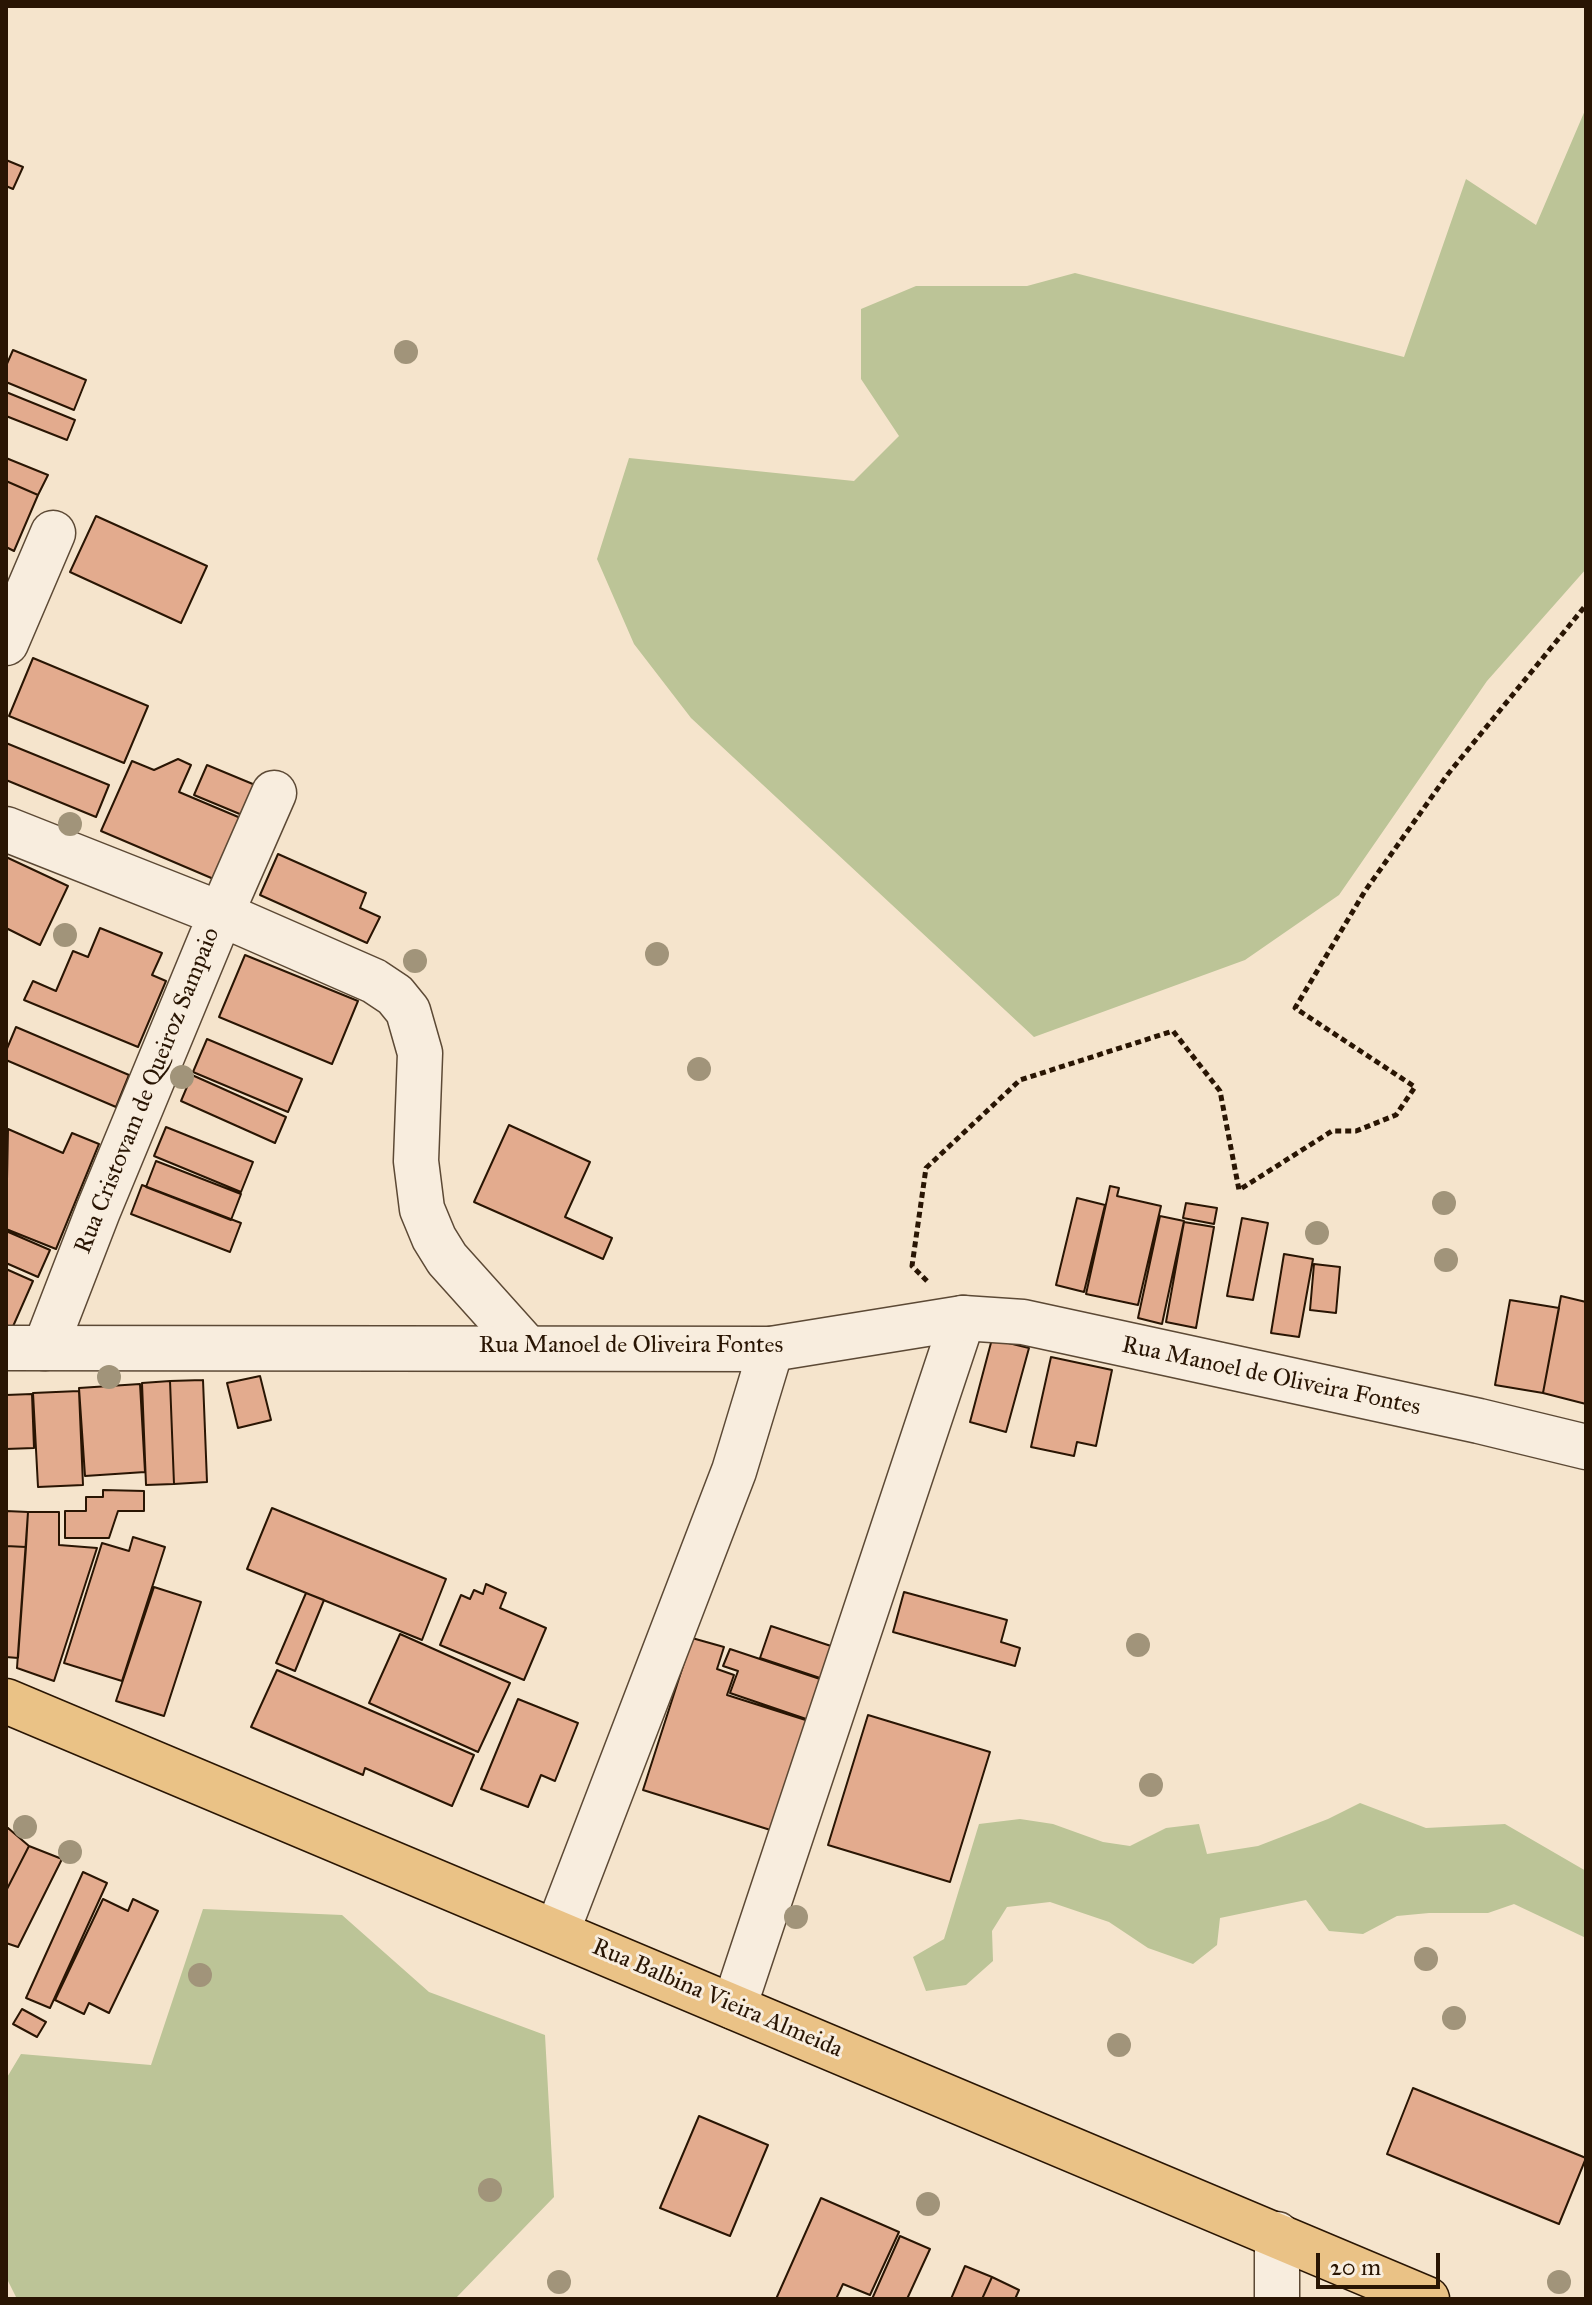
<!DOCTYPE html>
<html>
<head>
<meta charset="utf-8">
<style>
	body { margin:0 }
	#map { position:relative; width:1592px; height:2305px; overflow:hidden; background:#f5e4cc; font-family:"IM FELL Great Primer",serif }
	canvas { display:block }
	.frame { position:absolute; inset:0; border:8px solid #291503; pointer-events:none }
	.scale { position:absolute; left:1316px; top:2253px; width:124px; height:36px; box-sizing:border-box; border:4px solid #291503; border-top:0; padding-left:10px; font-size:24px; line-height:28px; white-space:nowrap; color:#291503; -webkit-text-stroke:6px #f8edde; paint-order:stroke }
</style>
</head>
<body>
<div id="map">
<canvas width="1592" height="2305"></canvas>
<div class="frame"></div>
<div class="scale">20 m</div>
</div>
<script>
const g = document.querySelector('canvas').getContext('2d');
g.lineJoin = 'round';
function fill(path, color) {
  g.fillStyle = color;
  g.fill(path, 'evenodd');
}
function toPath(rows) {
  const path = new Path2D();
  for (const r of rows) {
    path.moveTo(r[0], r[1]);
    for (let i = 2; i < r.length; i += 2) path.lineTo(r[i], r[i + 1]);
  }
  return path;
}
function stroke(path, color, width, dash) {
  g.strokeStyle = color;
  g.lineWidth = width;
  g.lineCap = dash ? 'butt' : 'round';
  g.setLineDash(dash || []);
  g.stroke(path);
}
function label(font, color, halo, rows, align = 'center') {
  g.font = font + ' "IM FELL Great Primer",serif';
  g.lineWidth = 6;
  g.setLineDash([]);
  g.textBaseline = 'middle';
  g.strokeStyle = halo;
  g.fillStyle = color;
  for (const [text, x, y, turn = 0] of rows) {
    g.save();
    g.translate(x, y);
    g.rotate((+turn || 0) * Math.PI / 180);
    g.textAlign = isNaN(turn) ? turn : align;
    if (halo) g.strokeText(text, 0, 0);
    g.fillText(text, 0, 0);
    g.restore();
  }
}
const green = toPath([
	[1586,108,1586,569,1487,681,1339,895,1245,960,1034,1037,691,718,634,644,597,559,629,458,854,481,899,436,861,379,861,309,916,286,1027,286,1075,273,1404,357,1466,179,1536,225],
	[1360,1803,1426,1828,1505,1824,1586,1871,1586,1938,1514,1904,1488,1913,1429,1913,1397,1916,1363,1934,1329,1931,1306,1900,1220,1918,1217,1945,1193,1964,1148,1948,1109,1922,1050,1902,1007,1907,992,1931,993,1961,966,1985,926,1991,913,1957,944,1939,979,1824,1020,1819,1053,1824,1103,1842,1130,1846,1166,1828,1199,1824,1207,1854,1258,1846,1328,1819],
	[203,1909,342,1915,429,1992,545,2035,554,2197,455,2299,17,2299,6,2277,6,2079,21,2054,151,2065]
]);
const building = toPath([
	[6,160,23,167,13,189,6,186,6,160],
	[13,350,86,380,74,410,6,382,6,366,13,350],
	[6,392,75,420,67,440,6,416,6,392],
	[6,458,48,475,38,495,6,481,6,458],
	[6,481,38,495,14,551,6,547,6,481],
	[96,516,207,566,181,623,70,572,96,516],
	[33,658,148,706,124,763,9,716,33,658],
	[6,743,109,785,96,817,6,780,6,743],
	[178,759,191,765,179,792,243,819,216,880,101,831,132,761,154,770,178,759],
	[207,765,260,787,247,817,194,795,207,765],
	[278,854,366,893,360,908,380,917,367,943,260,895,278,854],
	[6,857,68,886,40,945,6,928,6,857],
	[100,928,162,953,152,975,166,981,138,1047,24,1000,33,981,56,991,73,951,88,957,100,928],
	[245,955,358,1001,332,1064,219,1017,245,955],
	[16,1027,129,1075,116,1107,6,1060,6,1051,16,1027],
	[207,1039,302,1079,288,1112,193,1072,207,1039],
	[192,1075,286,1117,275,1143,181,1101,192,1075],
	[509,1125,590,1162,565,1217,612,1238,603,1259,474,1202,509,1125],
	[166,1127,253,1162,241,1192,154,1156,166,1127],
	[8,1129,63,1153,72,1133,99,1144,56,1249,6,1229,8,1129],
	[156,1161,241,1194,231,1220,146,1187,156,1161],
	[142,1185,241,1223,230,1252,131,1214,142,1185],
	[1110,1186,1119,1188,1117,1196,1161,1206,1138,1305,1086,1294,1110,1186],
	[1077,1198,1105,1205,1084,1292,1056,1285,1077,1198],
	[1186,1203,1217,1208,1214,1224,1183,1218,1186,1203],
	[1160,1216,1184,1221,1162,1324,1138,1318,1160,1216],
	[1242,1218,1268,1223,1253,1300,1227,1296,1242,1218],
	[1184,1222,1214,1227,1196,1328,1166,1322,1184,1222],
	[6,1231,50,1250,38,1277,6,1263,6,1231],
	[1284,1254,1313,1259,1299,1337,1271,1333,1284,1254],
	[1314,1264,1340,1267,1336,1313,1310,1310,1314,1264],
	[6,1269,33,1281,7,1340,6,1340,6,1269],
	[1561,1296,1586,1302,1586,1404,1543,1393,1561,1296],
	[1510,1300,1559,1308,1543,1393,1495,1385,1510,1300],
	[992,1339,1029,1348,1006,1432,970,1422,992,1339],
	[1051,1357,1112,1370,1096,1446,1077,1442,1074,1456,1031,1447,1051,1357],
	[260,1376,271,1420,238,1428,227,1383,260,1376],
	[203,1380,207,1482,174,1484,170,1381,203,1380],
	[170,1381,174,1484,146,1485,142,1383,170,1381],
	[140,1384,145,1472,85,1476,79,1388,140,1384],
	[79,1391,83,1485,38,1487,33,1393,79,1391],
	[32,1394,34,1448,6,1449,6,1395,32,1394],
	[103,1490,144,1491,144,1511,118,1511,109,1538,65,1538,65,1511,86,1511,86,1497,103,1497,103,1490],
	[272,1508,446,1579,422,1640,247,1569,272,1508],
	[6,1511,28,1512,26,1547,6,1546,6,1511],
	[28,1512,59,1512,59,1545,97,1548,54,1681,17,1668,28,1512],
	[133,1537,165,1547,122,1681,64,1663,102,1543,129,1551,133,1537],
	[6,1546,26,1547,18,1658,6,1657,6,1546],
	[486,1584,506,1593,500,1608,546,1628,524,1680,440,1645,461,1595,470,1599,474,1590,483,1594,486,1584],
	[154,1587,201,1602,164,1716,116,1701,154,1587],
	[904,1592,1007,1620,1001,1642,1020,1648,1015,1666,893,1632,904,1592],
	[306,1593,324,1600,295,1671,276,1663,306,1593],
	[771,1626,837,1648,826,1680,760,1658,771,1626],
	[400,1634,510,1683,478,1752,369,1703,400,1634],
	[692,1638,724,1647,717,1669,734,1675,727,1695,815,1723,780,1833,643,1790,692,1638],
	[730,1649,826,1681,812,1721,730,1693,738,1671,723,1666,730,1649],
	[277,1670,474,1755,452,1806,365,1768,363,1775,251,1727,277,1670],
	[518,1699,578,1723,555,1781,541,1775,528,1807,481,1789,518,1699],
	[868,1715,990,1752,950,1882,828,1845,868,1715],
	[8,1828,29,1846,6,1891,6,1832,8,1828],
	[29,1846,62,1859,18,1947,6,1943,6,1891,29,1846],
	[83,1872,107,1883,50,2008,26,1998,83,1872],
	[103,1899,128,1911,133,1899,158,1911,109,2013,89,2003,84,2014,55,2000,103,1899],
	[22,2009,46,2022,37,2037,13,2024,22,2009],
	[1413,2088,1586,2158,1559,2224,1387,2154,1413,2088],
	[699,2116,768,2145,730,2236,660,2208,699,2116],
	[821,2198,899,2232,870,2295,843,2284,836,2299,776,2299,821,2198],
	[900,2236,930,2249,907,2299,872,2299,900,2236],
	[965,2266,992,2277,982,2299,951,2299,965,2266],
	[992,2277,1019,2290,1015,2299,982,2299,992,2277]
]);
const path = toPath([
	[927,1281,912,1266,926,1168,1020,1080,1173,1031,1220,1091,1239,1190,1332,1131,1356,1131,1396,1115,1415,1087,1295,1008,1365,891,1448,774,1586,605]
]);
const minor = toPath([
	[6,643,53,533],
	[274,793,221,914,374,981,395,995,408,1011,420,1053,416,1161,422,1209,434,1238,447,1259,526,1347],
	[6,829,221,914,98,1211,45,1348],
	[557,1932,734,1471,771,1349],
	[734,2007,963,1318],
	[1277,2234,1277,2299]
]);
const tertiary = toPath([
	[6,1348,771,1349,963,1318,1023,1322,1479,1421,1586,1447]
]);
const primary = toPath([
	[6,1701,1427,2299]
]);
const trees = [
	[406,352],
	[70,824],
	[65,935],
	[657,954],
	[415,961],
	[699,1069],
	[182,1077],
	[1444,1203],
	[1317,1233],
	[1446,1260],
	[109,1377],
	[1138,1645],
	[1151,1785],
	[25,1827],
	[70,1852],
	[796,1917],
	[1426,1959],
	[200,1975],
	[1454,2018],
	[1119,2045],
	[490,2190],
	[928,2204],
	[559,2282],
	[1559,2282]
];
const streetNames = [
	["Rua Cristovam de Queiroz Sampaio",148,1091,-68],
	["Rua Manoel de Oliveira Fontes",631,1346],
	["Rua Manoel de Oliveira Fontes",1271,1377,12],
	["Rua Balbina Vieira Almeida",717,1999,23]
];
fill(green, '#bcc497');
fill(building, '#e3ab8e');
stroke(building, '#291503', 2);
stroke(minor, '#5c4935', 47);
stroke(tertiary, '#5c4935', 47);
stroke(primary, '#291503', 47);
stroke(path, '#291503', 5, [6, 4]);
stroke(minor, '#f8edde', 44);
stroke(tertiary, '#f8edde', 44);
stroke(primary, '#eac286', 44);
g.fillStyle = '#a1947a';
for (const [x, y] of trees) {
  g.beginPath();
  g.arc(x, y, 12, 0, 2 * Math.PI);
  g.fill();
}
label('24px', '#291503', '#f8edde', streetNames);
</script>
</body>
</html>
